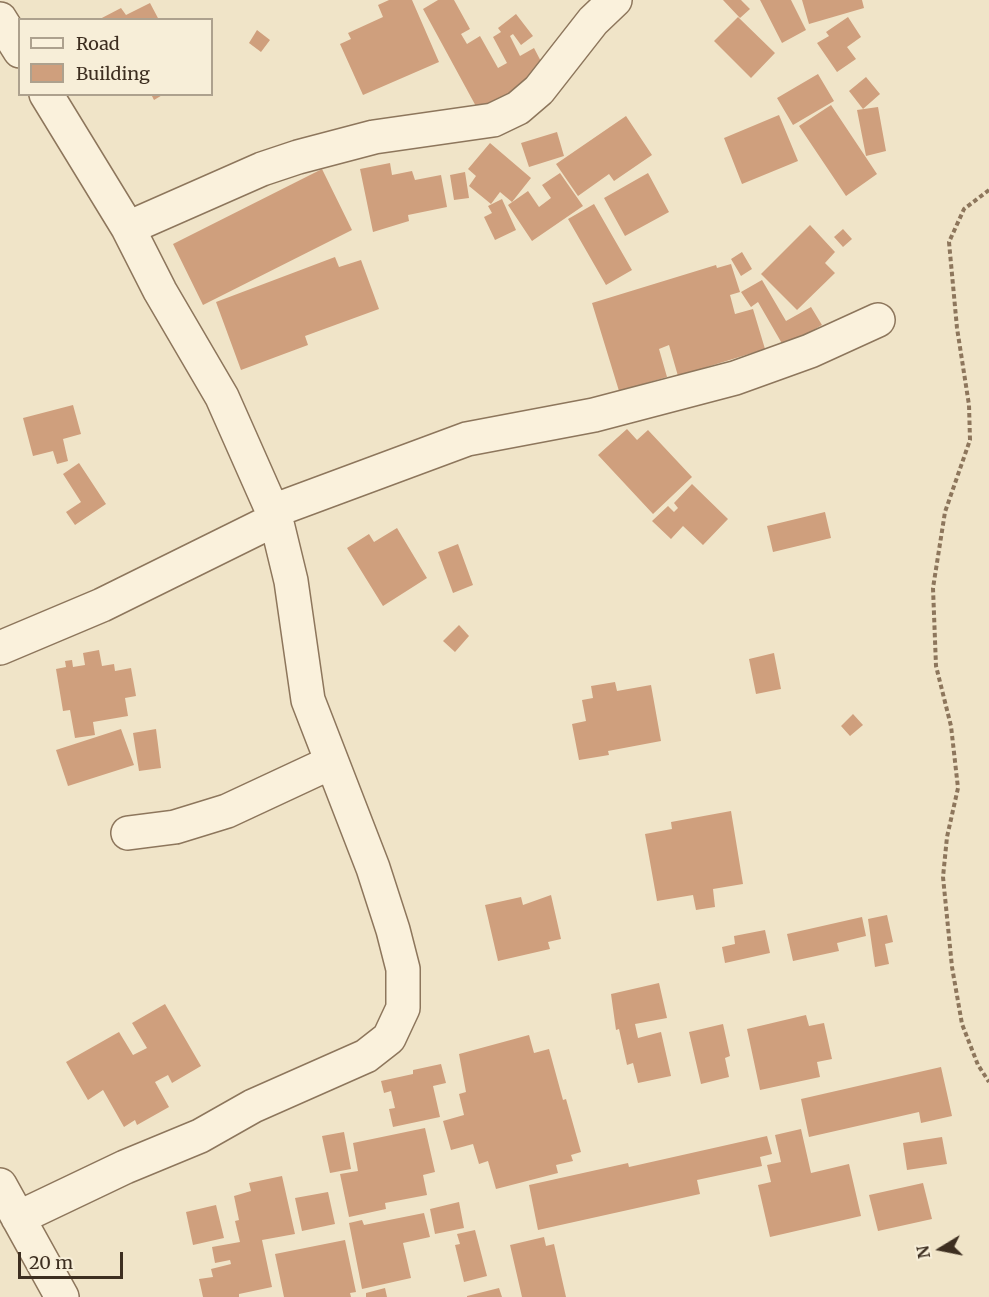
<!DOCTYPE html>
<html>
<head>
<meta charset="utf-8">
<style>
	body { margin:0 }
	#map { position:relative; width:989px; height:1297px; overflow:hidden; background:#f0e4c8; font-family:Merriweather,serif }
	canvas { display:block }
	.legend { position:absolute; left:18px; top:18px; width:195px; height:78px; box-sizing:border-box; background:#f7eed8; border:2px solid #ada18e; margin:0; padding:8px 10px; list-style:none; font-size:18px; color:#3d2e20 }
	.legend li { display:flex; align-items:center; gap:12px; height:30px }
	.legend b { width:30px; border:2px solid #ada18e }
	.north { position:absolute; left:911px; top:1219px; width:60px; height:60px; -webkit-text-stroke:4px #f7eed8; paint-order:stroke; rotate:260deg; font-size:16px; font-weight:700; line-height:24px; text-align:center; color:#3d2e20 }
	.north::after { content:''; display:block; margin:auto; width:21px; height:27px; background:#3d2e20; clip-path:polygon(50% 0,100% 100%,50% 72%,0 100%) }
	.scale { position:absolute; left:18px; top:1252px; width:105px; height:27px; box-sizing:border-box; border:3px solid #3d2e20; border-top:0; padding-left:8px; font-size:18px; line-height:21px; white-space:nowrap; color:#3d2e20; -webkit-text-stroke:4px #f7eed8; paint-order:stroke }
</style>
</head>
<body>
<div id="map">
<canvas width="989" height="1297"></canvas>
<ul class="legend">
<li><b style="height:8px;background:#faf1dc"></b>Road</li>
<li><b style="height:16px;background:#cf9f7d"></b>Building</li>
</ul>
<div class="north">N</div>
<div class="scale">20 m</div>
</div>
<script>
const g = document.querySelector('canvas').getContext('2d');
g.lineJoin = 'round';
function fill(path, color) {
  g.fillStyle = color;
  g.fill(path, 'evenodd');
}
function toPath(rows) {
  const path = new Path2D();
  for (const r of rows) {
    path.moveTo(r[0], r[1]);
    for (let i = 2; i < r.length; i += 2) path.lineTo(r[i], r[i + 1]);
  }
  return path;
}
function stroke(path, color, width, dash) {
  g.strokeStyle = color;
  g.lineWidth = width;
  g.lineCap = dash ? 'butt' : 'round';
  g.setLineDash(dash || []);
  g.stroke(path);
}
const building = toPath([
	[389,0,412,0,439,62,363,95,340,44,351,39,348,33,383,17,378,5],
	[438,0,454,0,470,29,461,34,467,44,480,36,498,68,507,63,493,37,501,32,498,28,516,14,533,36,521,45,513,34,510,36,520,56,534,48,547,73,478,110,423,9],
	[723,0,741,0,750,9,740,18],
	[760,0,791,0,806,30,782,43],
	[802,0,862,0,864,8,809,24],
	[150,3,159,20,98,20,121,8,126,15],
	[738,17,775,53,751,78,714,41],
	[848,17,861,37,847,47,856,59,837,72,817,43,829,36,826,32],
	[257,30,270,40,261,52,249,43],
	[818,74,834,101,793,125,777,98],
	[866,77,880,94,863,109,849,91],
	[151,94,164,94,154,100],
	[831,105,877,174,846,196,799,126],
	[878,107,886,151,866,156,857,110],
	[779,115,798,161,742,184,724,138],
	[626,116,652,155,614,181,609,174,578,196,556,164],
	[557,132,564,156,529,167,521,143],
	[490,143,531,178,512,202,500,192,491,204,469,186,476,176,468,169],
	[390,163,392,175,412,171,415,180,441,175,447,207,408,215,409,221,373,232,360,169],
	[322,169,352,230,203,305,173,244],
	[465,172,469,198,454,200,450,175],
	[560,173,583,206,532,241,508,205,528,191,539,207,551,198,542,185],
	[648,173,669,212,625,236,604,198],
	[502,199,516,230,495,240,484,217,492,213,488,206],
	[594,204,632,270,606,285,568,219],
	[810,225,835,252,825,263,835,273,797,310,761,274],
	[843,229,852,239,843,247,834,237],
	[742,252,752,269,741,276,731,259],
	[335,257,339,267,361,260,379,309,305,336,308,345,241,370,216,302],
	[731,264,740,292,730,295,735,314,753,309,765,349,678,376,669,345,659,349,667,377,619,391,592,303,716,265,717,268],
	[762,280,786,321,811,307,822,325,784,347,758,302,751,307,741,292],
	[73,405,81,434,63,439,68,461,57,464,53,451,33,456,23,418],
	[627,429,637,440,648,430,692,477,653,514,598,455],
	[79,463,106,504,75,525,66,512,81,502,63,474],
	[692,484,728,519,703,545,683,526,671,539,652,521,668,506,674,512,678,508,674,503],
	[825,512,831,538,773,552,767,526],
	[397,528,427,578,383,606,347,548,369,534,374,542],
	[458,544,473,585,453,593,438,552],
	[459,625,469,636,455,652,443,641],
	[99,650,102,666,114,664,115,671,131,668,136,696,125,698,128,716,93,722,95,735,75,738,70,710,63,711,56,669,66,667,65,661,72,660,73,667,85,665,83,653],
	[774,653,781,689,756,694,749,659],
	[615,682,617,691,651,685,661,741,608,751,609,755,579,760,572,724,586,721,582,700,593,698,591,686],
	[853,714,863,725,850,736,841,726],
	[121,729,134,765,68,786,56,750],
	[156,729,161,768,139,771,133,733],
	[731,811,743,884,713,889,715,907,696,910,693,895,657,901,645,834,672,829,671,822],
	[551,895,561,939,548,942,550,949,498,961,485,905,521,897,523,905],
	[887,915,893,942,885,944,889,964,875,967,868,919],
	[862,917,866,936,837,943,839,951,793,961,787,934],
	[765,930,770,953,725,963,722,947,735,944,734,936],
	[659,983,667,1018,635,1024,638,1038,661,1032,671,1076,638,1083,633,1063,627,1065,619,1029,616,1030,611,994],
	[165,1004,201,1066,172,1083,168,1075,155,1082,169,1107,137,1125,135,1120,124,1127,103,1090,88,1100,66,1062,119,1032,133,1055,147,1048,132,1023],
	[806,1015,809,1026,824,1023,832,1059,817,1062,820,1077,760,1090,747,1029],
	[723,1024,730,1056,725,1058,729,1077,701,1084,689,1032],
	[529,1035,534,1053,549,1049,563,1100,566,1099,581,1152,571,1155,573,1161,556,1165,558,1173,496,1189,488,1161,479,1164,473,1144,451,1150,443,1121,464,1115,459,1094,466,1092,459,1054],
	[441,1064,446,1083,433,1086,440,1117,393,1127,389,1109,395,1108,391,1091,384,1093,381,1081,413,1074,413,1070],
	[941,1067,952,1116,921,1123,919,1112,809,1137,801,1099],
	[425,1128,435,1172,423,1175,427,1195,385,1203,386,1209,349,1217,340,1174,358,1171,353,1143],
	[801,1129,811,1173,849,1164,861,1216,770,1237,758,1185,771,1182,767,1165,781,1162,775,1135],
	[344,1132,351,1169,330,1173,322,1136],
	[767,1136,772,1154,760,1157,762,1166,697,1180,700,1194,538,1230,529,1185,628,1163,629,1167],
	[942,1137,947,1164,907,1170,903,1143],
	[282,1176,295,1234,262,1240,272,1287,239,1294,239,1297,203,1297,199,1279,213,1277,211,1269,231,1264,230,1260,215,1263,212,1247,240,1242,235,1221,239,1220,234,1196,251,1191,249,1183],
	[923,1183,932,1219,878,1231,869,1195],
	[328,1192,335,1224,302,1231,295,1198],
	[459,1202,464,1228,435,1234,430,1209],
	[216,1205,224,1238,193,1245,186,1212],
	[424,1213,430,1237,403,1243,411,1278,362,1289,349,1223,362,1220,364,1225],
	[475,1230,487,1276,464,1282,455,1245,460,1244,457,1234],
	[544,1237,546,1246,554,1244,566,1297,522,1297,510,1245],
	[345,1240,356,1292,350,1293,351,1297,284,1297,275,1254],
	[385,1288,387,1297,366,1297,366,1293],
	[499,1288,502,1297,467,1297,467,1296]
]);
const path = toPath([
	[989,190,964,209,949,242,957,328,969,405,970,440,945,512,933,588,936,666,951,726,958,788,947,837,943,877,952,967,962,1024,978,1065,989,1082]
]);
const minor = toPath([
	[0,19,20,51],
	[128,228,262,169,298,157,374,137,493,120,518,108,539,90,593,21,615,0],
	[273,511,467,439,594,415,735,378,810,351,878,320],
	[0,648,102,605,276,519],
	[128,833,175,827,227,811,330,763],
	[0,1185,62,1297],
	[18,1218,125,1167,200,1136,253,1106,366,1056,389,1038,403,1008,403,969,393,930,373,868,308,700,291,581,276,519,222,397,160,291,128,228,46,94]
]);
fill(building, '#cf9f7d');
stroke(minor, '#8d765c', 36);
stroke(path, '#8d765c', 4, [4.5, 3]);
stroke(minor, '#faf1dc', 33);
</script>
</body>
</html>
